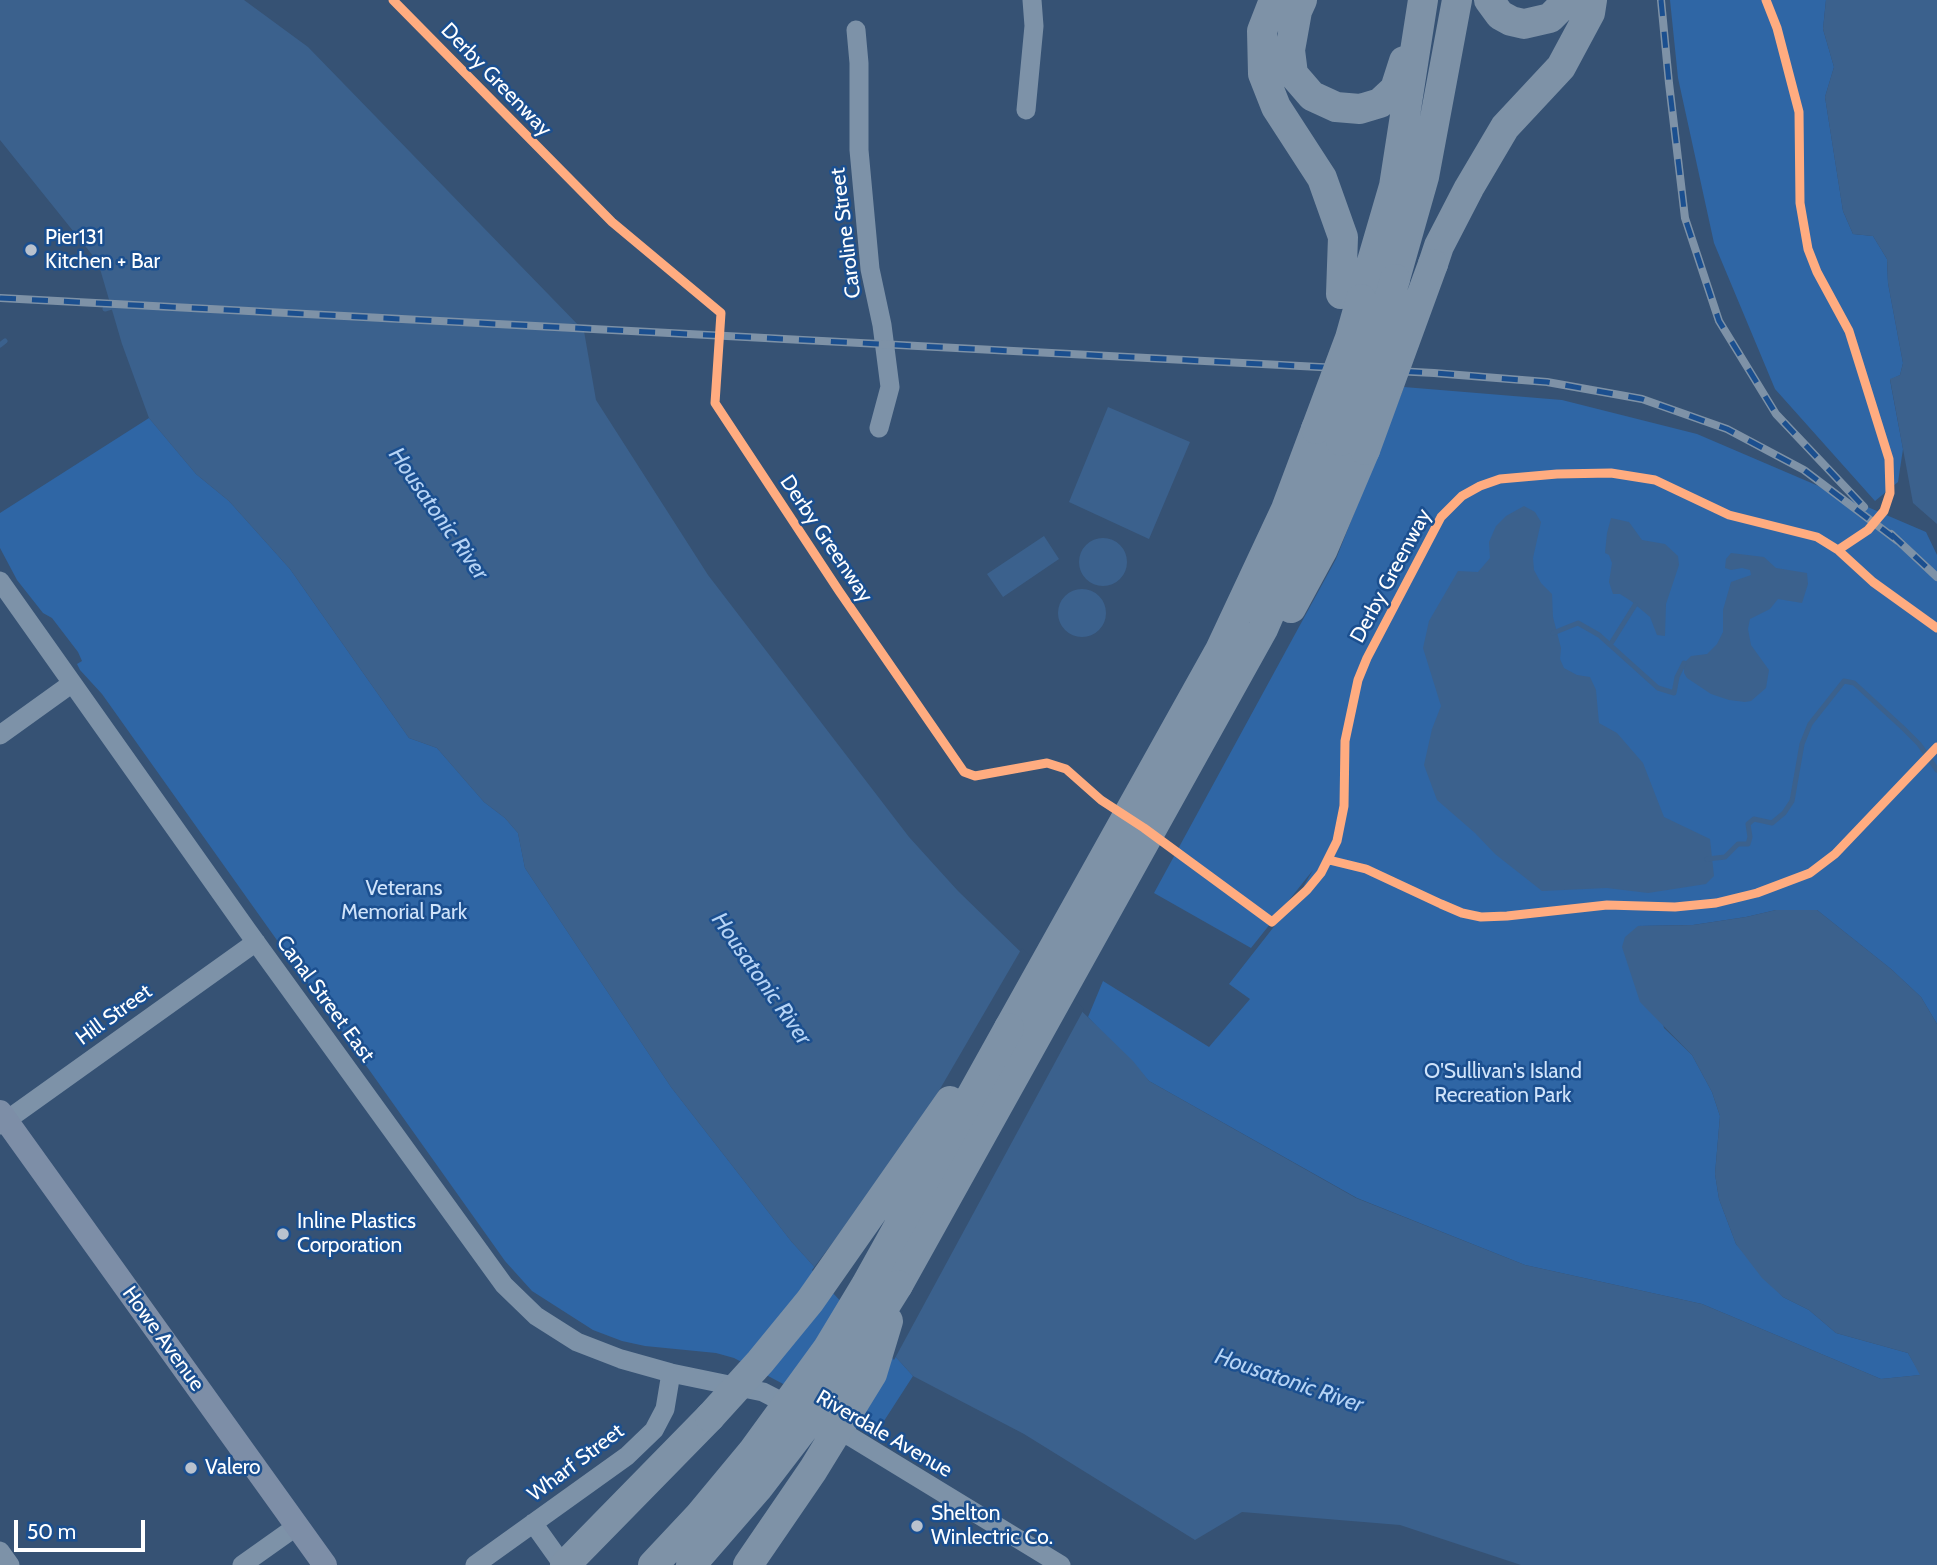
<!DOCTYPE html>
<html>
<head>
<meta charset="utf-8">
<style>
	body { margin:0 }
	#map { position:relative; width:1937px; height:1565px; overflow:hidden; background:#365274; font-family:Cabin,sans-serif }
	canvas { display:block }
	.scale { position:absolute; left:14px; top:1520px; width:131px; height:32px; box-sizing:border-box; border:4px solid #fff; border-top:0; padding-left:9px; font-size:21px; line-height:24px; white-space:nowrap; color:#fff; -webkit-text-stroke:5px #1b4f8f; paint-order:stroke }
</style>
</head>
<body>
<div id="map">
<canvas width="1937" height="1565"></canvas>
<div class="scale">50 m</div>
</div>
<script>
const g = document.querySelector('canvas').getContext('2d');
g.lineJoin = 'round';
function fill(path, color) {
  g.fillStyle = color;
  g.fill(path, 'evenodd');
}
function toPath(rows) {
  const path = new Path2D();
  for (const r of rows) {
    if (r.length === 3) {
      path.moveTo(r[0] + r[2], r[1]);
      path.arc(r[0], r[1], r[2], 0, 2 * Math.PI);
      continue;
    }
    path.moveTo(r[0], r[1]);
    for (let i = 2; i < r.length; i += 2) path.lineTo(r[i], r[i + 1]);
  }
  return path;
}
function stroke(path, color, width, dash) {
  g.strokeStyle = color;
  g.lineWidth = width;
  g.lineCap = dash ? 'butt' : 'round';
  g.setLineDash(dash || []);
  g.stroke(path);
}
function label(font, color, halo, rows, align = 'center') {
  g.font = font + ' Cabin,sans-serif';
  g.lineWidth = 5;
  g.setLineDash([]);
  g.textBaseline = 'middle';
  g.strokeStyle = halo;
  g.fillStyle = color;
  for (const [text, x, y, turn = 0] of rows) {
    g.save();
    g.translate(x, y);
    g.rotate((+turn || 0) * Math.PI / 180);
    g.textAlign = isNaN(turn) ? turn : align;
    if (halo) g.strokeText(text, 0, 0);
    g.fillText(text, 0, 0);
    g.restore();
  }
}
const green = toPath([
	[1670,0,1826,0,1823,29,1834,67,1825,97,1843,211,1853,234,1873,236,1887,259,1888,283,1903,363,1900,375,1890,380,1903,449,1898,482,1875,501,1775,389,1714,243,1678,78],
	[1404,387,1562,400,1697,434,1926,532,1937,555,1937,1024,1921,997,1891,969,1817,910,1776,910,1746,917,1693,925,1638,926,1664,1028,1692,1055,1712,1092,1720,1116,1715,1174,1719,1199,1736,1244,1783,1297,1809,1310,1836,1333,1908,1353,1921,1375,1881,1379,1702,1304,1525,1265,1357,1198,1149,1081,1088,1017,1103,981,1209,1047,1250,999,1229,984,1298,896,1313,870,1251,948,1154,893,1336,559],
	[149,418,196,474,229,501,290,569,409,738,437,748,484,802,505,818,518,833,525,868,671,1087,791,1241,913,1376,873,1438,859,1424,734,1358,716,1353,645,1346,622,1341,593,1330,532,1291,505,1261,102,694,80,670,77,664,82,661,78,652,52,618,43,613,17,580,0,548,0,513]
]);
const water = toPath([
	[0,0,244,0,308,47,584,331,596,400,708,575,909,837,958,891,1133,1061,1149,1081,1356,1198,1525,1265,1702,1304,1881,1379,1920,1375,1908,1353,1836,1333,1809,1310,1783,1297,1762,1278,1736,1244,1719,1199,1715,1174,1720,1116,1712,1092,1692,1055,1640,1002,1622,947,1625,937,1638,926,1693,925,1746,917,1776,910,1817,910,1891,969,1921,997,1937,1024,1937,1565,1521,1565,1400,1525,1242,1512,1195,1540,1024,1434,913,1376,791,1241,671,1087,525,868,518,833,505,818,484,802,437,748,409,738,290,569,229,501,196,474,149,418,122,344,98,262,0,140],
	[1826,0,1937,0,1937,524,1913,503,1903,449,1890,379,1900,375,1903,363,1888,283,1887,259,1873,236,1853,234,1843,211,1825,97,1834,67,1823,29],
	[1108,407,1190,442,1149,539,1069,502],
	[1524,506,1535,512,1541,522,1533,558,1534,570,1541,583,1552,594,1553,617,1561,648,1560,659,1564,668,1577,675,1590,677,1596,690,1599,723,1617,733,1643,763,1664,817,1710,839,1714,876,1706,884,1648,893,1607,888,1542,891,1495,854,1475,833,1437,800,1424,765,1432,729,1441,706,1423,648,1429,621,1458,571,1478,572,1490,558,1489,542,1496,526,1506,516],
	[1611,518,1629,522,1642,540,1665,544,1678,556,1679,565,1666,604,1665,636,1657,635,1650,617,1631,601,1620,594,1613,594,1609,582,1612,563,1609,555,1605,553,1607,533],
	[1044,536,1059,559,1003,597,987,574],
	[1103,562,24],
	[1731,553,1764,557,1776,568,1807,573,1808,584,1802,603,1778,599,1770,609,1750,619,1748,629,1751,645,1769,670,1766,688,1751,701,1745,702,1729,700,1711,694,1687,678,1684,673,1684,663,1691,656,1707,654,1717,644,1723,632,1723,610,1731,582,1751,575,1750,570,1742,568,1731,570,1725,568,1726,559],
	[1082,613,24]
]);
const pier = toPath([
	[1022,948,1084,1009,894,1360,812,1270,873,1190,933,1101]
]);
const stream = toPath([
	[105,309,118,305],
	[0,345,5,341],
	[1553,633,1578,623,1599,635,1658,688,1674,693,1677,677,1684,663],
	[1610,645,1635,605],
	[1707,859,1725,857,1738,844,1748,844,1750,837,1748,824,1754,819,1772,823,1784,813,1792,801,1802,744,1810,724,1844,681,1854,683,1903,728,1919,744,1937,770]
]);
const minor = toPath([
	[856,30,859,63,859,150,870,269,882,325,890,387,879,428],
	[1026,110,1034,26,1032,0],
	[0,581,247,930,504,1285,536,1316,577,1342,621,1359,671,1373,763,1392,796,1409],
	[0,735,71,684],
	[0,1125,256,942],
	[829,1426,851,1437,1061,1565],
	[533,1523,563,1565],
	[0,1551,10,1565],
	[242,1565,297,1526],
	[475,1565,627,1456,654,1430,665,1409,671,1373]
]);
const major = toPath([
	[0,1112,325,1565]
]);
const highway = toPath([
	[1274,0,1262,31,1263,74,1276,107,1322,178,1343,237,1341,294],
	[1302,0,1297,11,1290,50,1293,74,1312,96,1336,107,1360,109,1380,103,1395,89,1404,61],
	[1489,0,1500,15,1511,21,1524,24,1550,18,1568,0],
	[1433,264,1439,246,1469,188,1505,127,1561,67,1590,13,1592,0],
	[1395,279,1424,177,1457,0],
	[1361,299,1394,186,1423,0],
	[1291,608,1323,549,1365,450],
	[1009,1028,1220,650,1286,509,1316,429],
	[898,1285,1263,629,1327,481,1341,441],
	[565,1565,710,1417]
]);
const rail = toPath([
	[1661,0,1669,83,1685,218,1719,321,1776,414,1864,507],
	[0,298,1434,373,1547,382,1642,399,1727,429,1804,470,1898,541],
	[1891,534,1937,577]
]);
const highwayBridge = toPath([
	[1316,429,1350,338,1361,299],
	[1341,441,1382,325,1395,279],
	[1365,450,1433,264],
	[710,1417,760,1362,810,1301,950,1101],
	[653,1565,699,1516,753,1451,828,1348,866,1285,1009,1028],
	[691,1565,757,1489,813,1416,848,1365,898,1285],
	[748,1565,813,1470,872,1374,888,1321]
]);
const cycleway = toPath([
	[393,0,612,222,721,313,715,403,839,591,964,772,975,776,1047,763,1066,769,1101,800,1144,828,1272,922,1307,890,1321,873,1337,841,1344,806,1345,741,1358,680,1367,658,1441,517,1462,496,1480,486,1500,479,1557,474,1611,473,1655,480,1729,515,1817,537,1838,550,1873,582,1937,628],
	[1766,0,1777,28,1799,112,1800,203,1808,249,1817,272,1849,331,1889,459,1890,493,1884,511,1868,530,1838,550],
	[1329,860,1366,869,1441,904,1462,913,1481,917,1507,916,1607,905,1675,907,1716,903,1757,893,1810,873,1835,854,1937,747]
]);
const markers = [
	[31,250,7,"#b9c2ce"],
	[283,1234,7,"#b9c2ce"],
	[191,1468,7,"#b9c2ce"],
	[917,1526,7,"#b9c2ce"]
];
const streetNames = [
	["Derby Greenway",496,80,46],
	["Caroline Street",846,233,-97],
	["Derby Greenway",826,539,56],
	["Derby Greenway",1391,576,-62],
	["Canal Street East",325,999,54],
	["Hill Street",114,1015,-36],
	["Howe Avenue",163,1339,54],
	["Riverdale Avenue",884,1434,30],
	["Wharf Street",576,1463,-37]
];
const poiNames = [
	["Pier131",45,238],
	["Kitchen + Bar",45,262],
	["Inline Plastics",297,1222],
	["Corporation",297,1246],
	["Valero",205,1468],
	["Shelton",931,1514],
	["Winlectric Co.",931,1538]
];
const parkNames = [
	["Veterans",404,889],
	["Memorial Park",404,913],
	["O'Sullivan's Island",1503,1072],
	["Recreation Park",1503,1096]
];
const waterNames = [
	["Housatonic River",438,514,55],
	["Housatonic River",761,979,55],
	["Housatonic River",1289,1381,19]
];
fill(green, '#2f66a5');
fill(water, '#3b618d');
fill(pier, '#365274');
stroke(stream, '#3b618d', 5);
stroke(minor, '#7d92a8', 19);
stroke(major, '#7d8ea7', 24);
stroke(highway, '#7e92a7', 30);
stroke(rail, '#7e92a7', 8);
stroke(rail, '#1b4f8f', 5, [16]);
stroke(highwayBridge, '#7e92a7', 30);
stroke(cycleway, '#ffac80', 9);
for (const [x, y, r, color] of markers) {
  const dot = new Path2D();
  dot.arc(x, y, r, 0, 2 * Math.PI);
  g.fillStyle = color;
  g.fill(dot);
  stroke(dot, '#1b4f8f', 2.5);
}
label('21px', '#fff', '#1b4f8f', streetNames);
label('21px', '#fff', '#1b4f8f', poiNames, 'left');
label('21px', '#cfe3fa', '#1b4f8f', parkNames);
label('italic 23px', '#b5d3f5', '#1b4f8f', waterNames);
</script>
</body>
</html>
